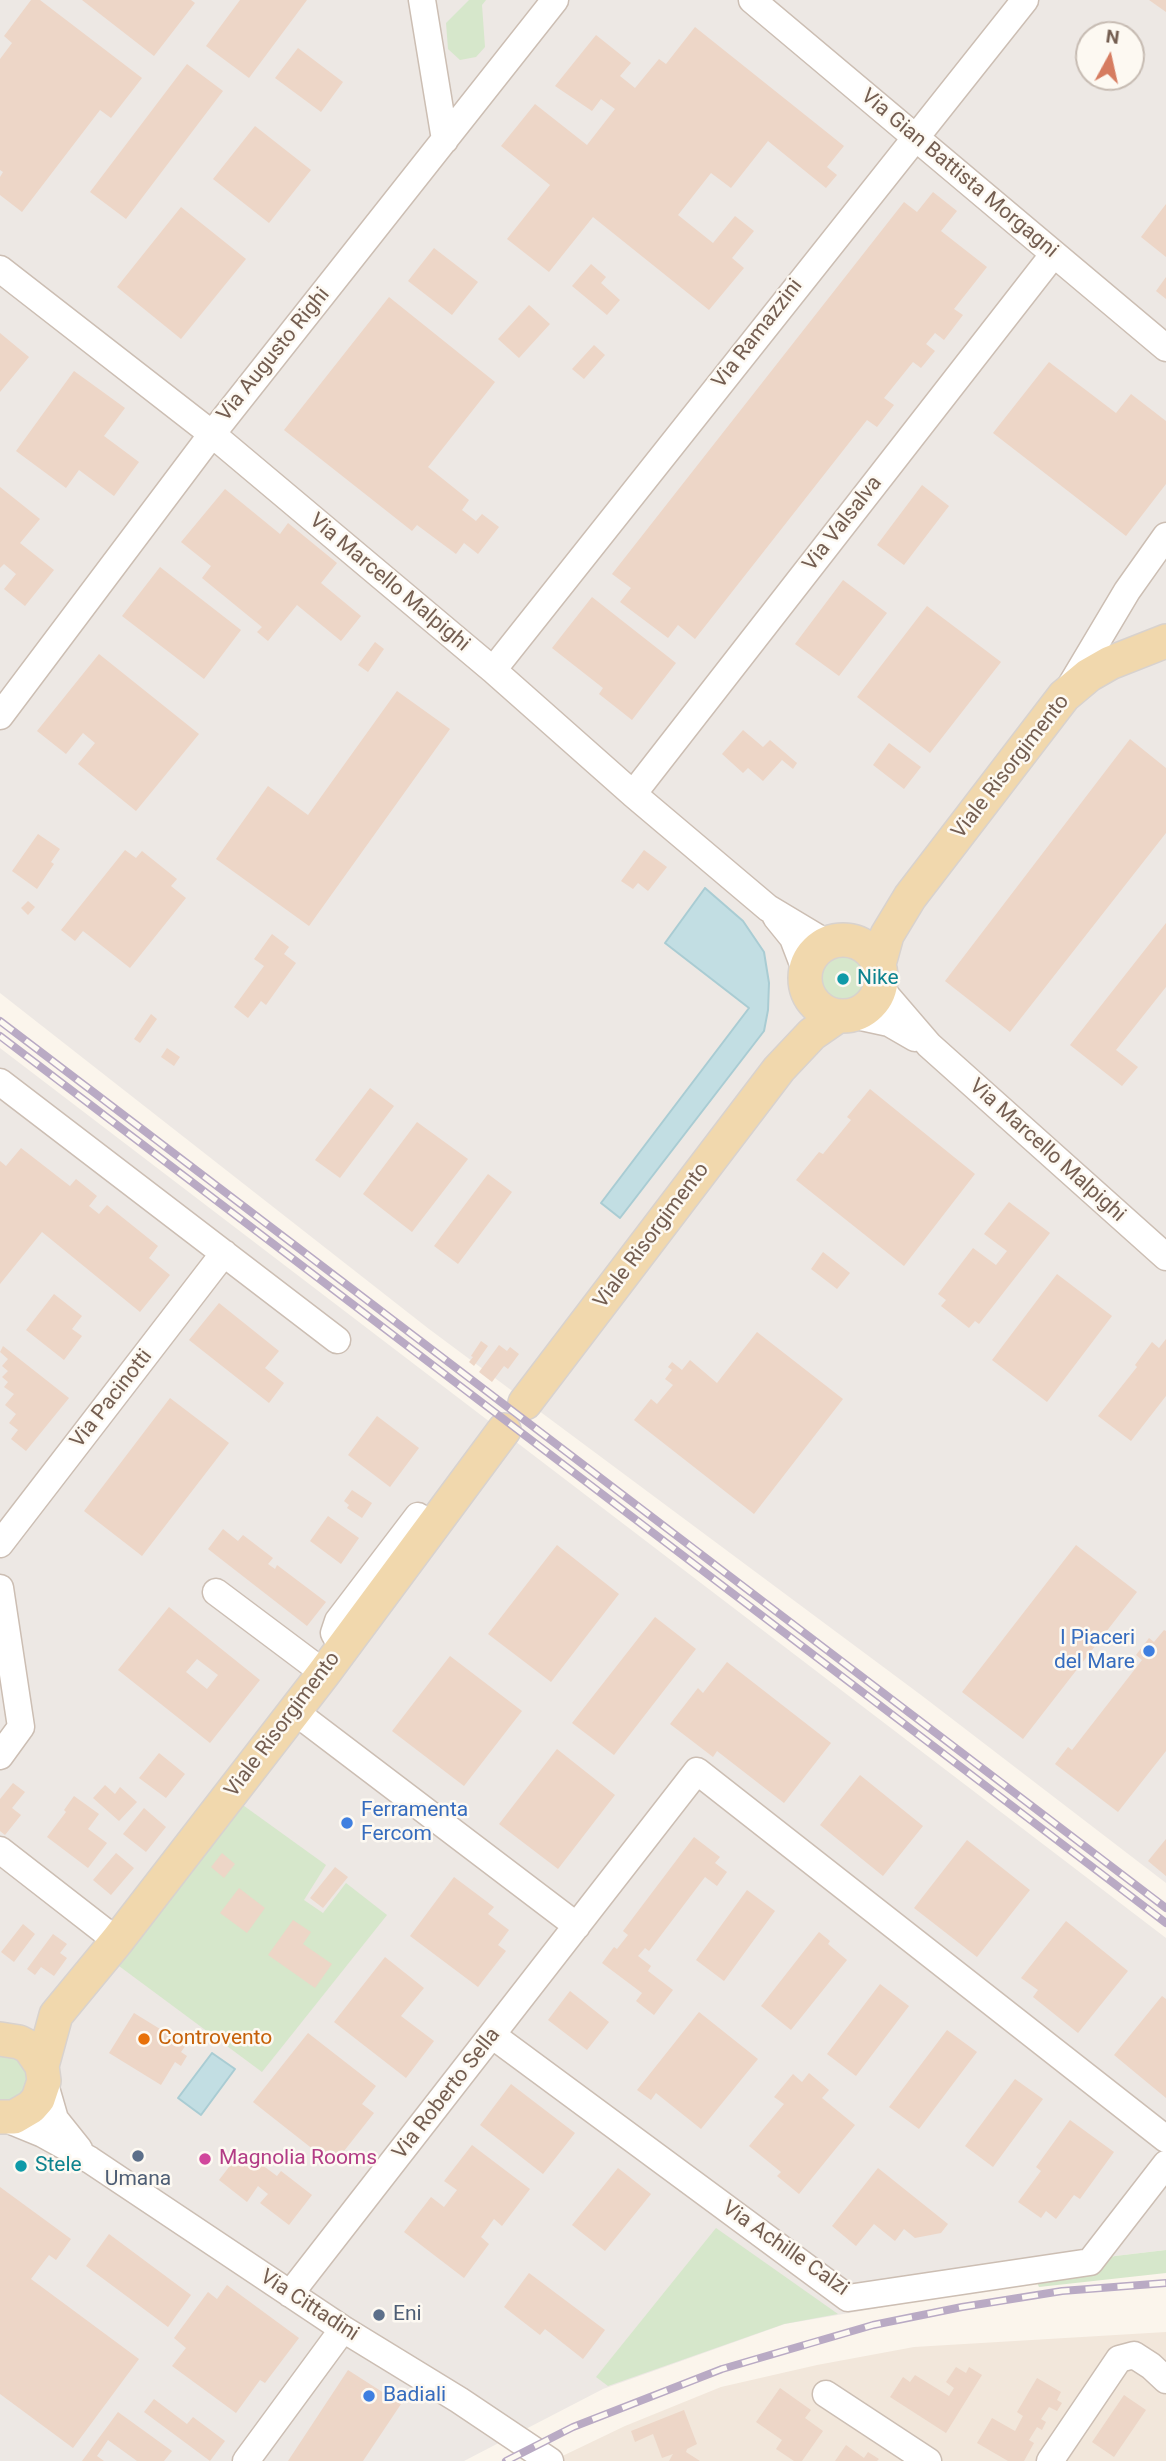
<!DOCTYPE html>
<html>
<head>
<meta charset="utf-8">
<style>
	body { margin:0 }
	#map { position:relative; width:1166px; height:2461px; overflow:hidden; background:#fbf5ec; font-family:Roboto,sans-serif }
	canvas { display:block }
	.north { position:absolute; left:1075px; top:21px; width:70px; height:70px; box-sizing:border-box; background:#fdf9f2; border:2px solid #c6bbb2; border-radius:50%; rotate:8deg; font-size:19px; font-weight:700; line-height:28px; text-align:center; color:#745e51 }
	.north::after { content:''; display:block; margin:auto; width:24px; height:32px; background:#d67c60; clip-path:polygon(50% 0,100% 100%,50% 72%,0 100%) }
</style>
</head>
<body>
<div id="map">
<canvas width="1166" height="2461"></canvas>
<div class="north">N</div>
</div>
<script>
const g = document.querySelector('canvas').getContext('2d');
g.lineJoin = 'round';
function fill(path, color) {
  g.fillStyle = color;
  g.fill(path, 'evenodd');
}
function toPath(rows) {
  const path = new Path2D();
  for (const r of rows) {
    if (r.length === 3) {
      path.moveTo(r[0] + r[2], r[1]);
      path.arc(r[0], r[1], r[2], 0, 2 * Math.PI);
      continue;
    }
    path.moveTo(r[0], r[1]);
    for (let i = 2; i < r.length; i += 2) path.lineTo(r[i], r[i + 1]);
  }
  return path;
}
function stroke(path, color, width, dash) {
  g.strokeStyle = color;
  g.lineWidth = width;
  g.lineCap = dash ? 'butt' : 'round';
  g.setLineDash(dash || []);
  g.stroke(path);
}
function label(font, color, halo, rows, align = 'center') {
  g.font = font + ' Roboto,sans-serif';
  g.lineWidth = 5;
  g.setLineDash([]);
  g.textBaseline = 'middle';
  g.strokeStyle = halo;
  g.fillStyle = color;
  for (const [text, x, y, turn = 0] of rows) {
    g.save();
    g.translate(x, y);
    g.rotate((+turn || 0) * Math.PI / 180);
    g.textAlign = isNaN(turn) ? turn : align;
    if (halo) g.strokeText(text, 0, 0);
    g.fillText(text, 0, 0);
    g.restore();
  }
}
const residential = toPath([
	[1166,2332,1166,2461,552,2461,625,2426,721,2387,817,2365,914,2347]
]);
const industrial = toPath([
	[0,0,1166,0,1166,1883,921,1695,429,1329,0,993],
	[1089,35,1131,35,1131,77,1089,77],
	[0,1048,1166,1938,1166,2250,1115,2256,989,2289,785,2324,603,2389,464,2461,0,2461]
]);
const green = toPath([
	[469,0,486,0,482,5,485,47,476,57,460,60,448,49,446,23],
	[843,978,30],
	[240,1803,326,1865,304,1900,323,1913,346,1883,387,1915,262,2072,119,1966],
	[0,2049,25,2057,31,2090,0,2107],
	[716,2228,838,2314,784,2324,608,2386,596,2377],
	[1166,2250,1166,2273,1039,2287,1035,2277,1115,2256]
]);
const water = toPath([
	[705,888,743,921,764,952,769,983,768,1010,764,1031,620,1218,601,1203,749,1008,665,943,705,888],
	[212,2053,235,2069,201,2115,178,2098,212,2053]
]);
const building = toPath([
	[31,0,40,0,142,78,111,118,100,110,22,212,0,195,0,177,3,172,0,170,0,59,12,43,4,36],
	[82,0,191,0,195,3,154,56],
	[240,0,307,0,249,78,206,46],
	[1149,0,1166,0,1166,12],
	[695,27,844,146,827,167,837,175,826,188,768,141,731,188,711,173,678,215,713,243,735,216,754,231,732,258,744,268,709,310,593,217,549,272,507,239,550,185,501,146,535,104,587,145,615,109,601,99,592,111,555,86,596,35,631,63,620,76,635,88,659,59,666,64],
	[298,48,343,82,321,112,275,78],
	[187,64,223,91,126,219,90,192],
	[255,126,311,170,269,223,213,179],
	[933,192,957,211,941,231,987,267,954,309,963,315,944,340,935,333,926,344,935,351,921,368,913,362,884,398,894,405,877,427,867,420,695,639,678,625,668,638,620,602,631,588,612,574,904,202,917,212],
	[1166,204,1166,257,1141,237],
	[181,207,246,259,181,339,117,287],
	[434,248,478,282,452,315,408,281],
	[591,264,606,277,601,283,620,300,607,315,572,286],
	[1166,277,1166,299,1156,291],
	[389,297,495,382,428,467,469,500,462,510,476,521,482,514,499,527,478,554,464,543,456,554,417,525,412,531,284,430],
	[529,305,550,324,519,358,498,339],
	[0,333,29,357,0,392],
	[594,345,605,355,584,379,572,369],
	[1049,362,1116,413,1131,394,1166,421,1166,484,1126,536,993,433],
	[74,371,125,408,104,436,139,462,114,496,79,470,66,488,16,451],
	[922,485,949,506,904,565,877,545],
	[0,487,40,519,20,543,54,570,25,606,4,589,16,574,4,564,0,568],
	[225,489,280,534,288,523,337,563,321,583,361,616,341,641,297,605,268,641,257,632,262,627,202,578,211,566,181,542],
	[160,567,241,630,204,679,122,616],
	[843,580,887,613,839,676,795,644],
	[592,597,676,663,632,720,599,694,603,688,552,648],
	[927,606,1001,662,930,753,857,697],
	[375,642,384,649,368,672,358,665],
	[99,654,199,734,136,811,78,764,95,743,83,733,66,754,37,731],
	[397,691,450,729,309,926,216,859,268,786,308,815],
	[743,730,763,747,770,740,797,763,793,769,782,760,763,781,748,768,743,773,722,754],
	[1130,739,1166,768,1166,833,1010,1032,945,981],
	[889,743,921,767,904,789,873,765],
	[38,834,60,849,51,862,54,864,37,889,12,871],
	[125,850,136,858,142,851,177,879,171,886,186,898,130,968,83,931,75,941,61,930],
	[644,850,667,867,648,891,638,883,633,889,621,881],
	[28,901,35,907,28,915,21,908],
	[1166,923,1166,987,1116,1050,1138,1067,1122,1086,1070,1045],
	[272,934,289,947,284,954,296,963,266,1005,261,1001,248,1018,234,1007,264,966,254,959],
	[151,1014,157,1019,140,1043,134,1039],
	[167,1048,180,1057,174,1066,161,1057],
	[370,1088,394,1106,340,1178,315,1160],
	[870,1089,975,1174,904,1266,796,1180,819,1152,823,1154,851,1120,847,1117],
	[417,1122,468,1159,412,1232,363,1194],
	[21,1148,70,1186,76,1179,97,1196,89,1206,99,1214,107,1205,158,1246,149,1258,170,1275,140,1312,42,1232,0,1284,0,1161,6,1166],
	[488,1174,512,1192,458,1264,434,1246],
	[1009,1202,1050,1233,979,1324,975,1321,969,1328,941,1306,946,1300,938,1294,973,1248,996,1265,1007,1251,984,1234],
	[823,1252,850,1273,837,1289,811,1269],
	[1057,1274,1112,1316,1047,1402,992,1360],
	[54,1294,82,1316,72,1329,82,1336,64,1360,26,1330],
	[219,1303,279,1351,265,1368,284,1383,269,1403,189,1340],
	[757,1332,843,1399,754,1514,634,1420,651,1399,657,1404,673,1385,665,1379,672,1370,668,1367,672,1362,682,1370,690,1360,717,1383],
	[1166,1339,1166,1396,1131,1441,1098,1416,1137,1367,1135,1365,1152,1342,1159,1348],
	[481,1341,488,1346,474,1366,469,1362,473,1357,471,1356],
	[499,1345,507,1351,510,1347,519,1354,508,1369,504,1366,492,1382,479,1372],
	[3,1346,69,1398,26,1451,11,1439,18,1430,9,1423,16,1414,5,1405,14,1394,4,1387,8,1382,2,1377,8,1371,2,1366,8,1359,0,1352],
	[170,1398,229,1443,142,1556,84,1511],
	[377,1416,419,1448,390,1487,348,1455],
	[352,1490,372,1503,362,1518,347,1508,349,1505,344,1501],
	[328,1516,359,1538,341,1564,310,1541],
	[223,1529,238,1541,243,1535,273,1558,268,1564,275,1569,277,1565,326,1602,307,1626,208,1549],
	[557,1545,619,1594,551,1682,488,1634],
	[1076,1545,1137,1592,1023,1739,962,1692],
	[169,1607,260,1680,210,1743,118,1670],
	[197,1659,218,1675,207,1689,186,1672],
	[655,1617,696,1649,614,1755,572,1723],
	[1164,1630,1166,1631,1166,1751,1118,1812,1055,1764,1068,1747,1072,1750,1142,1660,1136,1655,1149,1638,1154,1642],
	[450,1656,522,1711,464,1786,392,1731],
	[727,1662,831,1743,784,1803,717,1751,713,1757,670,1724,698,1688,703,1693],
	[557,1749,615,1795,558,1869,499,1824],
	[159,1753,185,1774,166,1798,139,1778],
	[860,1775,923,1826,883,1876,820,1825],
	[13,1783,25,1792,12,1808,21,1815,5,1835,0,1831,0,1799],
	[105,1785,115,1794,120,1787,137,1802,119,1821,93,1798],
	[74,1796,99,1814,88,1829,107,1843,88,1868,47,1837,66,1812,64,1810],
	[144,1808,166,1827,146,1852,123,1834],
	[694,1837,720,1857,715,1863,727,1872,717,1886,705,1877,649,1951,645,1948,638,1956,651,1966,648,1971,673,1990,654,2015,636,2001,642,1993,602,1963,614,1947,617,1949,628,1935,623,1931],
	[1166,1839,1166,1876,1148,1861],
	[967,1840,1030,1890,977,1957,914,1908],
	[116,1853,134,1868,111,1895,93,1880],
	[222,1853,235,1864,224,1878,211,1867],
	[335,1867,348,1877,323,1908,310,1898],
	[454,1877,494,1907,488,1914,509,1930,498,1945,506,1951,478,1987,410,1936],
	[239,1888,265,1908,247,1933,220,1913],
	[747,1890,775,1911,724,1981,696,1960],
	[293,1920,311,1932,303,1944,332,1964,315,1988,268,1955],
	[1066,1921,1128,1971,1078,2033,1033,1997,1038,1990,1021,1978],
	[23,1924,35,1934,14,1962,1,1952],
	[819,1932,830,1941,828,1944,847,1960,791,2030,761,2006],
	[53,1934,67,1944,60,1953,67,1958,54,1976,41,1967,35,1975,27,1969],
	[385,1957,424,1988,401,2016,434,2041,406,2078,334,2022],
	[880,1984,909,2006,856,2076,827,2054],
	[570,1991,609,2022,587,2050,548,2020],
	[1162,1996,1166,1999,1166,2098,1114,2055],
	[699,2012,758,2059,701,2129,656,2093,651,2100,637,2090],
	[134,2013,186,2045,181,2052,187,2056,181,2066,175,2062,161,2085,109,2053],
	[947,2030,977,2052,919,2129,889,2107],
	[308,2033,376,2086,362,2104,374,2113,333,2165,253,2102],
	[809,2073,829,2090,822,2098,855,2125,799,2194,777,2176,781,2172,749,2146,784,2104,774,2097,793,2074,802,2082],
	[1015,2079,1043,2099,993,2167,965,2146],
	[511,2084,575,2133,543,2174,480,2125],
	[1070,2120,1114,2152,1080,2199,1074,2195,1056,2219,1046,2211,1041,2218,1018,2202,1041,2171,1036,2167],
	[472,2145,530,2189,502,2226,494,2219,481,2237,489,2244,464,2278,404,2232,431,2197,444,2207,457,2190,444,2181],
	[242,2150,277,2176,281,2171,312,2195,289,2225,260,2203,268,2194,258,2186,247,2202,219,2180],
	[618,2168,651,2194,605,2251,572,2225],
	[878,2168,948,2224,941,2233,915,2238,904,2229,895,2241,874,2224,856,2246,832,2226],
	[0,2187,71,2239,56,2260,49,2255,31,2279,139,2359,73,2448,0,2394],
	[109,2234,191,2295,168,2327,86,2266],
	[529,2273,605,2330,583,2359,545,2329,540,2335,504,2307],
	[227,2285,299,2338,265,2383,260,2380,236,2413,172,2366,186,2348,174,2338,208,2292,217,2299],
	[956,2367,966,2373,969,2367,982,2375,946,2433,890,2397,903,2377,910,2382,915,2375,949,2396,954,2388,946,2382],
	[348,2370,401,2404,363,2461,288,2461],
	[1037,2378,1061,2392,1057,2400,1062,2403,1057,2411,1049,2407,1041,2419,1046,2422,1042,2430,1037,2427,1029,2440,1034,2443,1024,2461,1008,2461,977,2443,992,2418,1015,2431,1023,2416,1017,2412],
	[780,2388,811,2410,805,2418,823,2431,802,2461,794,2461,776,2449,782,2440,756,2422],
	[1124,2395,1146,2410,1114,2457,1092,2442],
	[154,2399,187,2424,193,2417,225,2441,210,2461,144,2412],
	[684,2410,697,2444,687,2449,686,2452,700,2461,669,2461,673,2454,662,2458,653,2434,635,2442,631,2431],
	[118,2412,172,2451,164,2461,137,2461,108,2440,97,2456,104,2461,82,2461],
	[846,2445,864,2458,868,2452,879,2459,877,2461,835,2461]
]);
const minor = toPath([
	[422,0,445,140],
	[752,0,1166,348],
	[0,269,212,434,493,670,633,794,768,908,828,944],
	[493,670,1025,0],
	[1071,685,1127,591,1166,536],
	[0,716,212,434,555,0],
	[633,794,1053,255],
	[776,917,793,938,806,972],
	[880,988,929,1045,1166,1257],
	[852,1015,889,1023,915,1038],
	[0,1082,337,1340],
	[0,1544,224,1253],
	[0,1588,21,1727,0,1756],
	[216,1592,324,1673],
	[342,1647,334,1633,338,1621,418,1516],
	[294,1711,577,1926],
	[0,1850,117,1941],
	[492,2035,848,2298,1090,2262,1166,2164],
	[44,2081,55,2119,79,2149],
	[4,2118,43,2134,90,2160,343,2329,459,2400,550,2461],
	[290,2294,697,1771,1166,2139],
	[826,2394,928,2461],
	[246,2461,343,2329],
	[1050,2461,1119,2359,1134,2355,1151,2366,1166,2380]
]);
const major = toPath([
	[843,978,38],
	[879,964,887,935,910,897,1064,696,1089,675,1110,663,1166,641],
	[525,1403,779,1069,812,1034,838,1016],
	[0,2039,19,2042,29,2047,42,2066,44,2081,38,2099,31,2107,14,2117,0,2117],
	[42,2066,56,2015,117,1941,324,1673,504,1430]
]);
const rail = toPath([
	[0,1021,1166,1908],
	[0,1036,1166,1923],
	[506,2461,573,2427,722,2369,873,2325,962,2307,1062,2291,1166,2283]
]);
const markers = [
	[843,979,7,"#0f9aa8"],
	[1149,1651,7,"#3f7fe0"],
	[347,1823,7,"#3f7fe0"],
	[144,2039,7,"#e8710a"],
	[138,2156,7,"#5c6f8a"],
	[205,2159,7,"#d1479c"],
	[21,2166,7,"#0f9aa8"],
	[379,2315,7,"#5c6f8a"],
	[369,2396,7,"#3f7fe0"]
];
const streetNames = [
	["Via Gian Battista Morgagni",959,174,40],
	["Via Ramazzini",758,334,-52],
	["Via Augusto Righi",274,355,-51],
	["Via Valsalva",843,524,-52],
	["Via Marcello Malpighi",389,583,40],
	["Viale Risorgimento",1011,767,-52],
	["Via Marcello Malpighi",1047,1151,42],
	["Viale Risorgimento",652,1236,-53],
	["Via Pacinotti",112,1399,-52],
	["Viale Risorgimento",283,1725,-53],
	["Via Roberto Sella",447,2094,-52],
	["Via Achille Calzi",785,2249,35],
	["Via Cittadini",309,2306,33]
];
const cultureNames = [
	["Nike",857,979],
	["Stele",35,2166]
];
const shopNames = [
	["I Piaceri",1135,1639,"right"],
	["del Mare",1135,1663,"right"],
	["Ferramenta",361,1811],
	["Fercom",361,1835],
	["Badiali",383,2396]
];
const foodNames = [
	["Controvento",158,2039]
];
const hotelNames = [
	["Magnolia Rooms",219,2159]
];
const serviceNames = [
	["Umana",138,2180],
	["Eni",393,2315,"left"]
];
fill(residential, '#f2e7db');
fill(industrial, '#ede8e4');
fill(green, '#d6e7cb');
fill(water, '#c2dee3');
stroke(water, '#a9ccd3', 2);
fill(building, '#edd6c7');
stroke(minor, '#ccbeb3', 29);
stroke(major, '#d8d2ce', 36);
stroke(minor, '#fff', 26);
stroke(major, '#f1d8ad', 33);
stroke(rail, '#b9aac4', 8);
stroke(rail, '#fdf9f2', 5, [16]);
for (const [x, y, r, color] of markers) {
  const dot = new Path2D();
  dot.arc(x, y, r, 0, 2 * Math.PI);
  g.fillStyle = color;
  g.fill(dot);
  stroke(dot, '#fdf9f2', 2.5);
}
label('21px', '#745e51', '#fdf9f2', streetNames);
label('21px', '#0d838f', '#fdf9f2', cultureNames, 'left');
label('21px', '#366cbe', '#fdf9f2', shopNames, 'left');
label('21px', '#c56008', '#fdf9f2', foodNames, 'left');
label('21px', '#b23c85', '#fdf9f2', hotelNames, 'left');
label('21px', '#4e5e75', '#fdf9f2', serviceNames);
</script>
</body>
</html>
